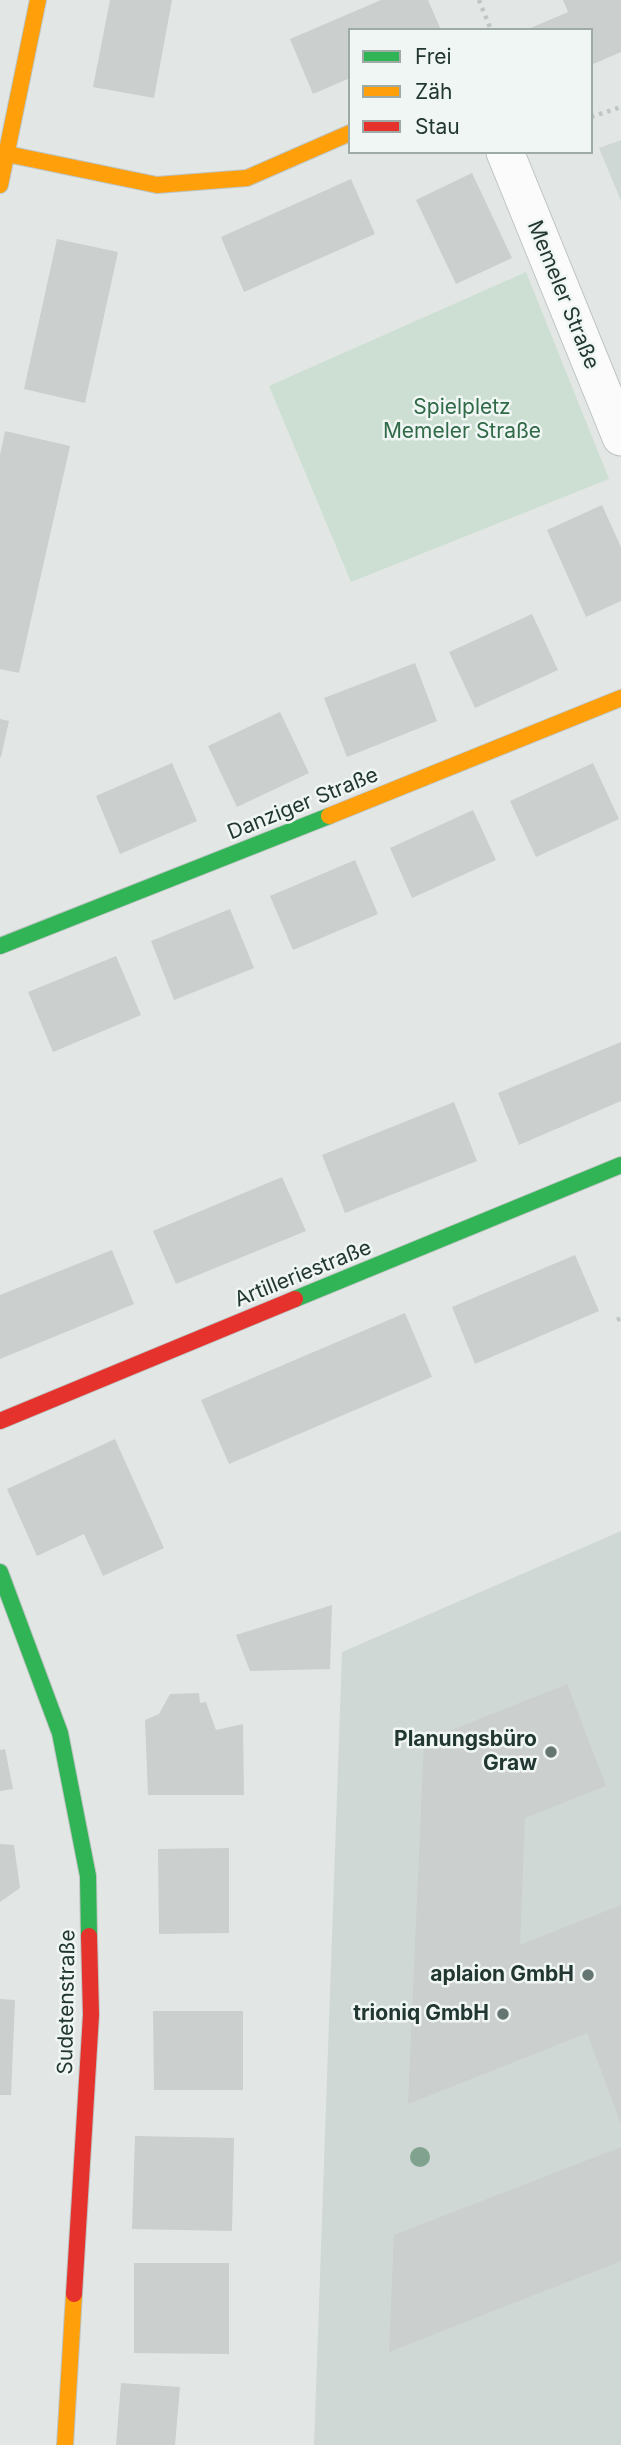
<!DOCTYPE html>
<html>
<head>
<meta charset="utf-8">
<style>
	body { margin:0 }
	#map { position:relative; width:621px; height:2445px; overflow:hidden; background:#e2e7e5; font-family:Inter,sans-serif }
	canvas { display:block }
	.legend { position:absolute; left:348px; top:28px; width:245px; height:126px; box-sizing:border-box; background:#f0f6f3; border:2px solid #9eaaa6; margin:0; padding:9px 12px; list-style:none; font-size:21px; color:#223732 }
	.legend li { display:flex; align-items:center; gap:14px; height:35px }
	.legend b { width:35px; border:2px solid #9eaaa6 }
</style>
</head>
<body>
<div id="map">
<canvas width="621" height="2445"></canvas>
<ul class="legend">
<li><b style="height:9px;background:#30b455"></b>Frei</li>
<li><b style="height:9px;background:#ff9f0a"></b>Zäh</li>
<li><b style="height:9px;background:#e5322d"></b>Stau</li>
</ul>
</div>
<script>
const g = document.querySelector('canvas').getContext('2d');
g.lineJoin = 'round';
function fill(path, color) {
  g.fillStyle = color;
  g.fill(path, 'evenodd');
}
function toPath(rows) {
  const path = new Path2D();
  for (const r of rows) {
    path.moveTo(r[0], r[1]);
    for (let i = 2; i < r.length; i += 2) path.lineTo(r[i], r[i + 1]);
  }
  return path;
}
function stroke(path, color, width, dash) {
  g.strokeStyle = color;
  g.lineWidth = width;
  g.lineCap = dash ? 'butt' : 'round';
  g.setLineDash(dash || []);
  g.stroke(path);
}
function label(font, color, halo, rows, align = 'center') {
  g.font = font + ' Inter,sans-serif';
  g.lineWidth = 5;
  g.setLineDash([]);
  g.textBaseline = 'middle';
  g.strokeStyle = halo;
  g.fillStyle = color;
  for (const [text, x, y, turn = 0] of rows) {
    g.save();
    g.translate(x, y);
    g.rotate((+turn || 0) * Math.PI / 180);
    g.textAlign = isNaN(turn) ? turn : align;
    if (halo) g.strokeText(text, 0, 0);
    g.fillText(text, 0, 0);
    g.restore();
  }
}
const built = toPath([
	[621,140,621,201,599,148],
	[621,1531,621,2445,314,2445,342,1652]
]);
const green = toPath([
	[526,272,609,479,351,582,269,386]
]);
const building = toPath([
	[110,0,172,0,154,98,93,87],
	[381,0,428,0,441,30,350,30,350,78,313,94,290,39],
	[563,0,621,0,621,52,591,65,591,30,526,30,568,12],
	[472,173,512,258,456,284,416,200],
	[351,179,375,234,244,292,221,237],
	[57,239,118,252,85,403,24,389],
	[5,431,70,446,19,673,0,669,0,455],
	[602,505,621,547,621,601,586,617,547,530],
	[532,614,558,670,475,708,449,652],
	[415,663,437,721,347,757,324,698],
	[280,712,309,773,237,807,208,746],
	[0,719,9,721,1,757,0,757],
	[172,763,197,821,120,854,96,796],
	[593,763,619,819,536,857,510,801],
	[473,810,496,860,412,898,390,848],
	[355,860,378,914,293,950,270,896],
	[230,909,254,968,174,1000,151,941],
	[116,956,141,1015,53,1052,28,992],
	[621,1042,621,1101,519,1145,498,1093],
	[454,1102,477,1161,345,1213,322,1155],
	[282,1177,306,1231,176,1284,153,1231],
	[112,1250,134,1304,0,1359,0,1295],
	[575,1255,599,1311,475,1364,452,1307],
	[405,1313,432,1377,229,1464,201,1400],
	[115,1439,164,1548,103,1576,84,1534,37,1556,7,1489],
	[332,1605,330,1669,250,1671,236,1635],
	[567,1684,606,1786,525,1818,520,1945,621,1905,621,2124,587,2033,408,2104,424,1741],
	[199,1693,200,1703,206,1702,216,1730,243,1724,244,1795,148,1795,145,1720,159,1714,170,1694],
	[5,1749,13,1789,0,1791,0,1750],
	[0,1844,14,1845,20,1888,0,1902],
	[229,1848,229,1933,159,1934,158,1849],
	[0,1999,15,2000,11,2095,0,2095],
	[153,2011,243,2011,243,2090,154,2090],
	[135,2136,234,2138,232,2231,132,2229],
	[621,2147,621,2261,389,2352,394,2235],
	[134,2263,229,2263,229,2354,134,2353],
	[121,2383,180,2387,175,2445,116,2445]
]);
const path = toPath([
	[479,0,491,30],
	[591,117,621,107],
	[617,1320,621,1318]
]);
const street = toPath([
	[505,152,621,437]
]);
const fast = toPath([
	[0,946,329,816],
	[295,1299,621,1165],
	[0,1572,60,1733,88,1876,89,1936]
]);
const slow = toPath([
	[7,154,157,185,247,178,350,133],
	[0,185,38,0],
	[329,816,621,698],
	[65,2445,74,2294]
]);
const jam = toPath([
	[0,1421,295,1299],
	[74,2294,91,2015,89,1936]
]);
const trees = [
	[420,2157]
];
const markers = [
	[551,1752,7,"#657571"],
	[588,1975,7,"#657571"],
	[503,2014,7,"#657571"]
];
const streetNames = [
	["Memeler Straße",563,295,68],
	["Danziger Straße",303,804,-22],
	["Artilleriestraße",303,1274,-22],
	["Sudetenstraße",67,2002,-89]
];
const parkNames = [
	["Spielpletz",462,408],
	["Memeler Straße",462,432]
];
const poiNames = [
	["Planungsbüro",537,1740],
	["Graw",537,1764],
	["aplaion GmbH",574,1975],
	["trioniq GmbH",489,2014]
];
fill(built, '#d0d8d5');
fill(green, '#cddfd2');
fill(building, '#cbcfce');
stroke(street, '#bfc4c2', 39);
stroke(fast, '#bec4c2', 18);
stroke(slow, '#bec4c2', 18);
stroke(jam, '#bec4c2', 18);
stroke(path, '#bfc7c4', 4.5, [3.5, 5]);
stroke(street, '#fbfbfb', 37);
stroke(fast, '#30b455', 16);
stroke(slow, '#ff9f0a', 16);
stroke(jam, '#e5322d', 16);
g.fillStyle = '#81a28f';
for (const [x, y] of trees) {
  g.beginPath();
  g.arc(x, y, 10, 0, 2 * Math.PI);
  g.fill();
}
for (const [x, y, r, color] of markers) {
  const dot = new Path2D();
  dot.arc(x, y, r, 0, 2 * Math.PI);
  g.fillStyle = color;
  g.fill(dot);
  stroke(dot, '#f0f6f3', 2.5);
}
label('21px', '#223732', '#f0f6f3', streetNames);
label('21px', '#316a48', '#f0f6f3', parkNames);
label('bold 21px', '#223732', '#f0f6f3', poiNames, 'right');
</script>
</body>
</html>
